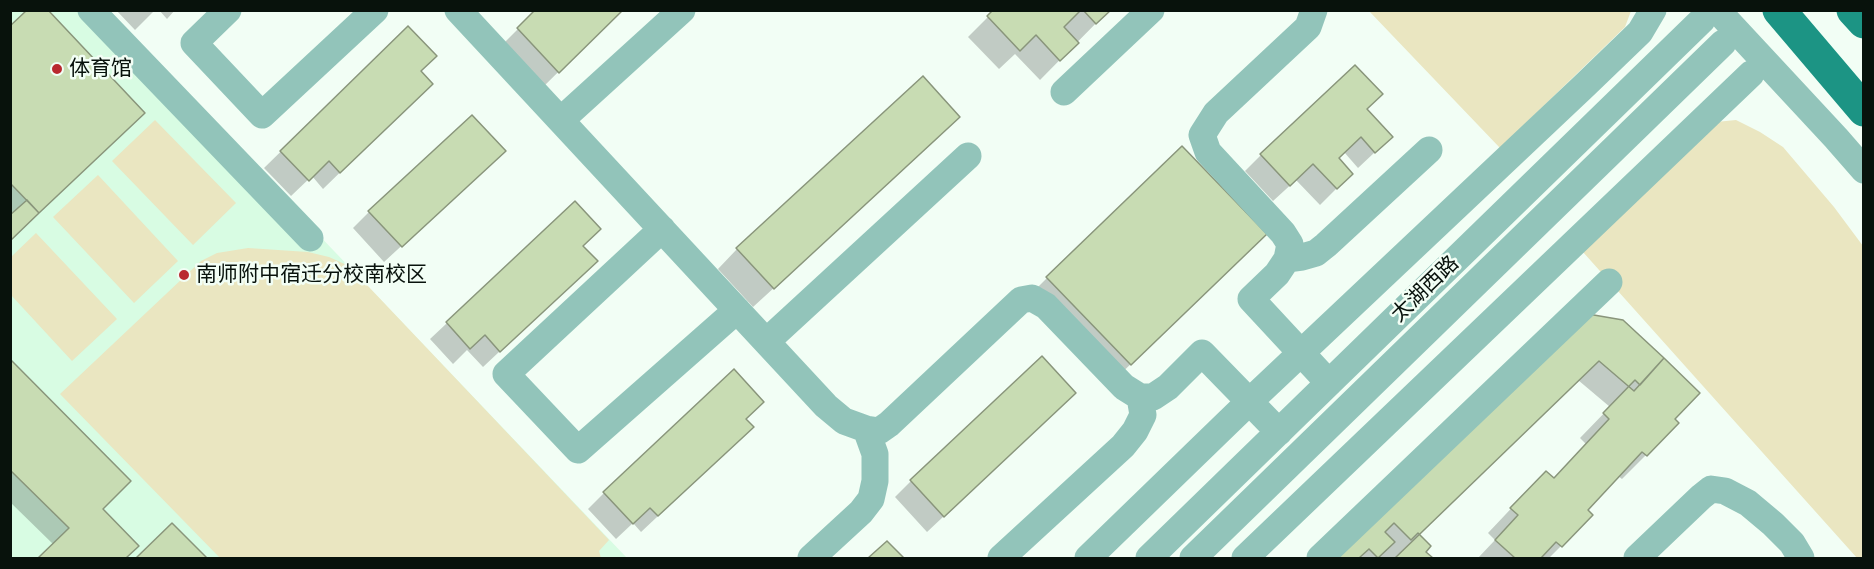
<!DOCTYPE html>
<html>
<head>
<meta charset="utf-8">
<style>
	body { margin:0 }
	#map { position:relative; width:1874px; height:569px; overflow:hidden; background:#f2fef5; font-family:Quicksand,sans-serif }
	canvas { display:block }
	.frame { position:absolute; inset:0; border:12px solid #08120c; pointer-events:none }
</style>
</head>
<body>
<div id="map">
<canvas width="1874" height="569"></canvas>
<div class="frame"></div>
</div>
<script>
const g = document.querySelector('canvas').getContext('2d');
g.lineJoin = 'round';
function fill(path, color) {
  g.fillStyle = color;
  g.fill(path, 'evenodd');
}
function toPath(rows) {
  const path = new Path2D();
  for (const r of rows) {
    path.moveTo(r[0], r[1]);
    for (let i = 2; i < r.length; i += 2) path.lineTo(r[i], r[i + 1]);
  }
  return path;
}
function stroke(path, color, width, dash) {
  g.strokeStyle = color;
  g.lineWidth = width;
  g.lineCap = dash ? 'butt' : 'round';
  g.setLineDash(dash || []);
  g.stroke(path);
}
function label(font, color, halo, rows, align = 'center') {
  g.font = font + ' Quicksand,"Noto Sans SC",sans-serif';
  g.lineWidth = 5;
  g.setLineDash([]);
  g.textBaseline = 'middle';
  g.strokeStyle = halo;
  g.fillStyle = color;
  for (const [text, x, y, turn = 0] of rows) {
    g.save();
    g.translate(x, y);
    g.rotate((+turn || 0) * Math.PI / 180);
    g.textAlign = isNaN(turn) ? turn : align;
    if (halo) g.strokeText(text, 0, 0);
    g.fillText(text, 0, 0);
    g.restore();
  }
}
const built = toPath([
	[10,11,105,11,627,558,11,558]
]);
const green = toPath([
	[1369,11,1631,11,1625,27,1500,148],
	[155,120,236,203,193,245,112,161],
	[1736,120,1760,132,1783,147,1834,207,1863,246,1863,558,1857,558,1574,242,1706,123],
	[98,175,178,261,134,303,53,217],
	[36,233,117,319,72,361,11,295,11,257],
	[248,248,308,252,329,257,349,266,609,540,599,551,601,558,220,558,60,394,201,261,217,253]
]);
const shadow = toPath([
	[116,10,155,10,135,30],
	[159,10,175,10,167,19],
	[537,10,621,10,539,91,498,49],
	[995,10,1109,10,1040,80,1015,54,999,69,968,37],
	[10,28,143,113,10,216],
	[407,28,419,71,431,84,323,189,312,176,291,196,264,168],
	[1365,110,1391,137,1358,168,1344,152,1337,158,1351,174,1320,205,1296,180,1273,201,1245,171,1261,155],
	[939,137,753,307,718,269,737,249],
	[487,167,384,262,353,228,369,212],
	[575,203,582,246,579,277,483,367,467,350,453,364,430,339],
	[1246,254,1111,383,1028,297,1047,278],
	[1622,321,1698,393,1673,419,1677,423,1646,455,1622,479,1618,476,1586,510,1561,546,1549,558,1478,558,1495,540,1488,533,1522,497,1553,479,1586,444,1580,438,1610,407,1578,380,1418,535,1424,552,1430,558,1336,558],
	[10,361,101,509,137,546,124,558,40,558,54,545,10,502],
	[1058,409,927,532,895,497,911,481],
	[744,419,735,444,641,532,633,523,616,539,588,509,604,493],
	[172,525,205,558,138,558]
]);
const building = toPath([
	[27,10,48,10,145,113,39,213,10,183,10,26,27,10],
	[535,10,623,10,559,73,517,28,535,10],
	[993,10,1081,10,1064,27,1079,43,1060,61,1036,35,1020,51,987,16,993,10],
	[1083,10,1111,10,1096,24,1083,10],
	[408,26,437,56,421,71,433,84,340,173,329,161,309,181,280,151,408,26],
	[1355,65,1383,94,1367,109,1393,137,1375,153,1361,137,1339,158,1353,174,1337,189,1313,164,1290,186,1260,154,1355,65],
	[923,76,960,117,774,289,736,248,923,76],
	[472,115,506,151,402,247,368,211,472,115],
	[1182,146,1267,234,1131,365,1046,277,1182,146],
	[27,200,39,213,10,241,10,215,27,200],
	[575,201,601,229,583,246,598,261,500,352,485,335,470,349,446,322,575,201],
	[1588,314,1623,320,1664,358,1634,391,1599,361,1395,558,1334,558,1588,314],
	[1042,356,1076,393,944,517,910,480,1042,356],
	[1664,358,1700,393,1675,419,1679,423,1647,456,1642,452,1588,510,1593,515,1562,547,1556,542,1541,558,1515,558,1495,540,1518,515,1510,508,1546,471,1554,478,1609,419,1603,413,1635,380,1640,385,1664,358],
	[10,359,131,481,103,509,139,546,126,558,38,558,69,528,10,470,10,359],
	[734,369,764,402,746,419,754,427,658,516,650,508,633,524,603,492,734,369],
	[172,523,207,558,136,558,172,523],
	[1394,523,1411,540,1418,533,1431,546,1426,552,1433,558,1378,558,1395,542,1385,532,1394,523],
	[887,541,904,558,868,558,887,541],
	[1369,549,1378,558,1359,558,1369,549]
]);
const minor = toPath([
	[91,10,310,238],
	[228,10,194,43,262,115,375,10],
	[458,10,826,406,844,421,866,429,879,431,889,424,1021,300,1032,298,1046,306,1124,387,1140,397,1153,397,1168,387,1202,353,1279,432],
	[1314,10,1308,27,1216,113,1202,135,1208,152,1283,233,1290,244,1287,259,1277,274,1251,299,1329,383],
	[1717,10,1836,138,1864,170],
	[1064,92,1151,10],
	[561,120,682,10],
	[662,229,506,374,578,450,737,310],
	[1287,259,1302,257,1316,253,1326,245,1429,150],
	[767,341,968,156],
	[811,558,861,512,871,499,875,481,875,454,866,429],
	[1001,558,1123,446,1135,431,1143,415,1140,397],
	[1088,558,1249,402,1584,86,1640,32,1653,10],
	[1149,558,1702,20],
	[1193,558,1723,43],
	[1245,558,1751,74],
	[1320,558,1609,282],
	[1637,558,1701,497,1711,489,1725,491,1748,503,1773,524,1792,543,1801,558]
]);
const major = toPath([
	[1779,10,1864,110],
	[1853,10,1864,22]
]);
const markers = [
	[57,69,6,"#b9292f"],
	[184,275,6,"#b9292f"]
];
const poiNames = [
	["体育馆",69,69],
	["南师附中宿迁分校南校区",196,275]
];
const streetNames = [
	["太湖西路",1425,289,-44]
];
fill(built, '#d8fce3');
fill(green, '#eae6c1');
fill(shadow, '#0003');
fill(building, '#c8dcb3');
stroke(building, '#89957b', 1.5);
stroke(minor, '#92c4ba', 27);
stroke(major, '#1c9484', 33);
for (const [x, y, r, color] of markers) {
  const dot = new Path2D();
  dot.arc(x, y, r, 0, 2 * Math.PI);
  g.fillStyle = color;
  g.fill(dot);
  stroke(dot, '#f2fef5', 2);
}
label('21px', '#08120c', '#f2fef5', poiNames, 'left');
label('21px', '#08120c', '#f2fef5', streetNames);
</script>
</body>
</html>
